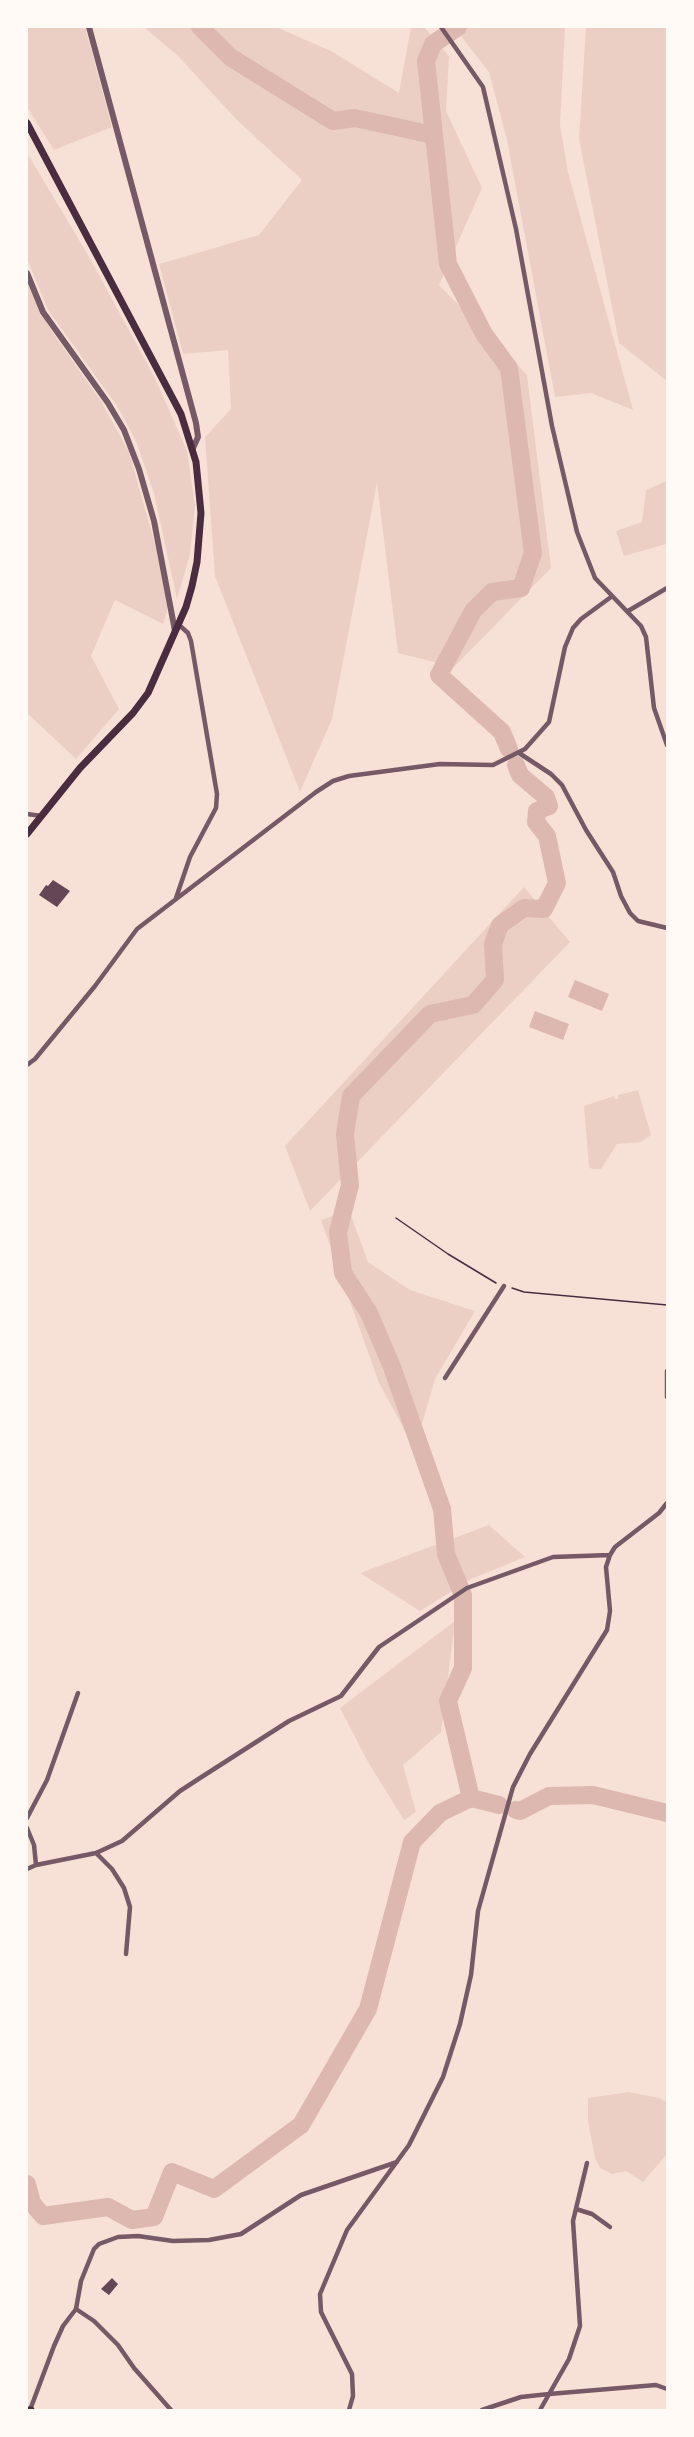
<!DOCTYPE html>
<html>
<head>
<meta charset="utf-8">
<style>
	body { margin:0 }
	#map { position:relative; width:694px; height:2437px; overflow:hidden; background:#f7e1d7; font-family:Manrope,sans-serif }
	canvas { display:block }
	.frame { position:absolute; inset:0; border:28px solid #fffaf5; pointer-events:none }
</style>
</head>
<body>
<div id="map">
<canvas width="694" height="2437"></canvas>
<div class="frame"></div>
</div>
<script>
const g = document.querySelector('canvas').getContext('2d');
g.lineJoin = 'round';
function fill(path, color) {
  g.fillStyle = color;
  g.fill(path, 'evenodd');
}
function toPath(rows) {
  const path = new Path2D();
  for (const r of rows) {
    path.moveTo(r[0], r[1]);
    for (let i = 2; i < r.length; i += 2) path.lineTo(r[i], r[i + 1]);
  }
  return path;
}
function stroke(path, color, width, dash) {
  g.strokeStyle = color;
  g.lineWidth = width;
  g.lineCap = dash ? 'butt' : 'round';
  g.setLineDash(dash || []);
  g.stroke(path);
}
const green = toPath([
	[27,27,85,27,112,127,54,150,27,107],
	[144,27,276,27,331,51,399,93,411,27,424,27,449,56,446,111,482,188,439,285,527,375,551,568,454,667,398,653,377,483,332,719,300,792,215,576,205,437,231,409,228,350,183,354,159,264,259,235,302,180,237,120,178,56],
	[454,27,565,27,560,125,568,172,633,410,591,393,555,397,507,140,489,72],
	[586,27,667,27,667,381,619,343,579,139],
	[27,153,88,255,155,378,187,451,195,505,190,554,177,599,154,493,136,441,117,406,48,310,27,259],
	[27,279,36,303,51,330,101,401,129,452,155,544,168,607,163,624,115,600,91,656,119,709,76,759,27,713],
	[667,481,667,547,666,544,624,556,616,531,642,522,646,490],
	[524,887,570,942,310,1211,285,1146],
	[638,1090,651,1135,641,1142,617,1144,601,1169,592,1169,589,1167,584,1106,614,1096,615,1099,618,1099,618,1095],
	[349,1210,368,1262,410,1290,475,1311,435,1379,415,1449,379,1383,321,1220],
	[489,1525,525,1557,471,1579,420,1611,360,1573],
	[455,1621,441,1732,403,1765,416,1812,404,1820,368,1762,340,1708],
	[629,2092,659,2098,667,2102,667,2154,643,2182,626,2171,612,2174,600,2168,595,2158,588,2121,588,2098]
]);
const water = toPath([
	[575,980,609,994,602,1011,568,997],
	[535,1011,569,1024,563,1040,529,1027]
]);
const river = toPath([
	[200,27,230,57,333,121,355,118,433,135],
	[458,27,433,44,426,61,448,264,484,334,509,368,533,553,521,588,492,592,473,611,439,675,502,732,509,749],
	[471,1798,499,1805],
	[516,1810,520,1811,549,1796,593,1795,667,1813],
	[27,2184,32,2203,43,2216,108,2207,132,2220,154,2217,172,2172,214,2189,301,2125,368,2009,412,1842,440,1813,471,1798,448,1701,463,1668,463,1595,446,1554,442,1509,392,1367,369,1313,343,1273,338,1232,350,1185,345,1134,351,1096,430,1014,473,1005,495,980,493,944,500,925,524,908,544,909,557,883,547,836,536,822,537,811,549,806,546,797,520,775,516,765]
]);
const building = toPath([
	[53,880,70,891,57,907,39,895,46,885,48,886],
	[112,2278,118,2284,109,2295,101,2289]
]);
const path = toPath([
	[396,1218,448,1254,496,1283],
	[512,1288,524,1292,667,1305]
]);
const minor = toPath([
	[441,27,483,87,516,229,552,426,577,532,595,578,641,626,646,637,654,708,667,745],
	[628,611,667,588],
	[519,753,551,774,562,785,586,830,613,872,621,896,630,913,638,921,667,928],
	[27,814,42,816],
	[176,898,190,857,216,808,217,794,191,641,188,633,178,624],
	[27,1065,35,1059,95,986,137,929,316,792,333,781,349,776,440,764,493,765,525,749,549,722,565,647,573,628,581,619,611,597],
	[667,1371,667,1397],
	[445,1378,504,1286],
	[27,1818,47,1780,78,1693],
	[27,1828,34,1845,36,1865],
	[96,1853,112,1869,124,1888,130,1907,126,1954],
	[27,1869,36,1865,96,1853,122,1841,180,1791,200,1778,289,1721,341,1696,379,1647,467,1588,553,1557,610,1555],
	[576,2209,592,2214,610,2227],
	[76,2309,81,2281,94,2249,99,2244,118,2237,138,2236,173,2241,209,2240,241,2234,301,2195,397,2162],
	[30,2410,54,2346,63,2326,76,2309,94,2321,118,2345,134,2368,171,2410],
	[349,2410,353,2396,352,2374,321,2312,320,2294,347,2230,409,2145,443,2077,460,2024,471,1975,478,1911,513,1787,530,1754,607,1630,610,1611,606,1567,610,1555,615,1547,659,1513,667,1503],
	[482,2410,521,2397,549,2394,656,2385,667,2389],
	[540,2410,569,2359,580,2326,573,2221,587,2163]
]);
const tertiary = toPath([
	[89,27,196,423,198,437,193,448],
	[27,273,43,312,108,403,124,430,139,469,154,521,175,631]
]);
const secondary = toPath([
	[27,123,181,414,196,462,201,513,197,562,192,586,186,607,148,693,133,713,80,768,27,834],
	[27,2410,31,2410]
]);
fill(green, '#ebcfc5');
fill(water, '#dcb8b0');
stroke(river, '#dcb8b0', 18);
fill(building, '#644757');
stroke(path, '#4a2c40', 1.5);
stroke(minor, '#755966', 4.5);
stroke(tertiary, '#755966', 6);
stroke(secondary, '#4a2c40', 7);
</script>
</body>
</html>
